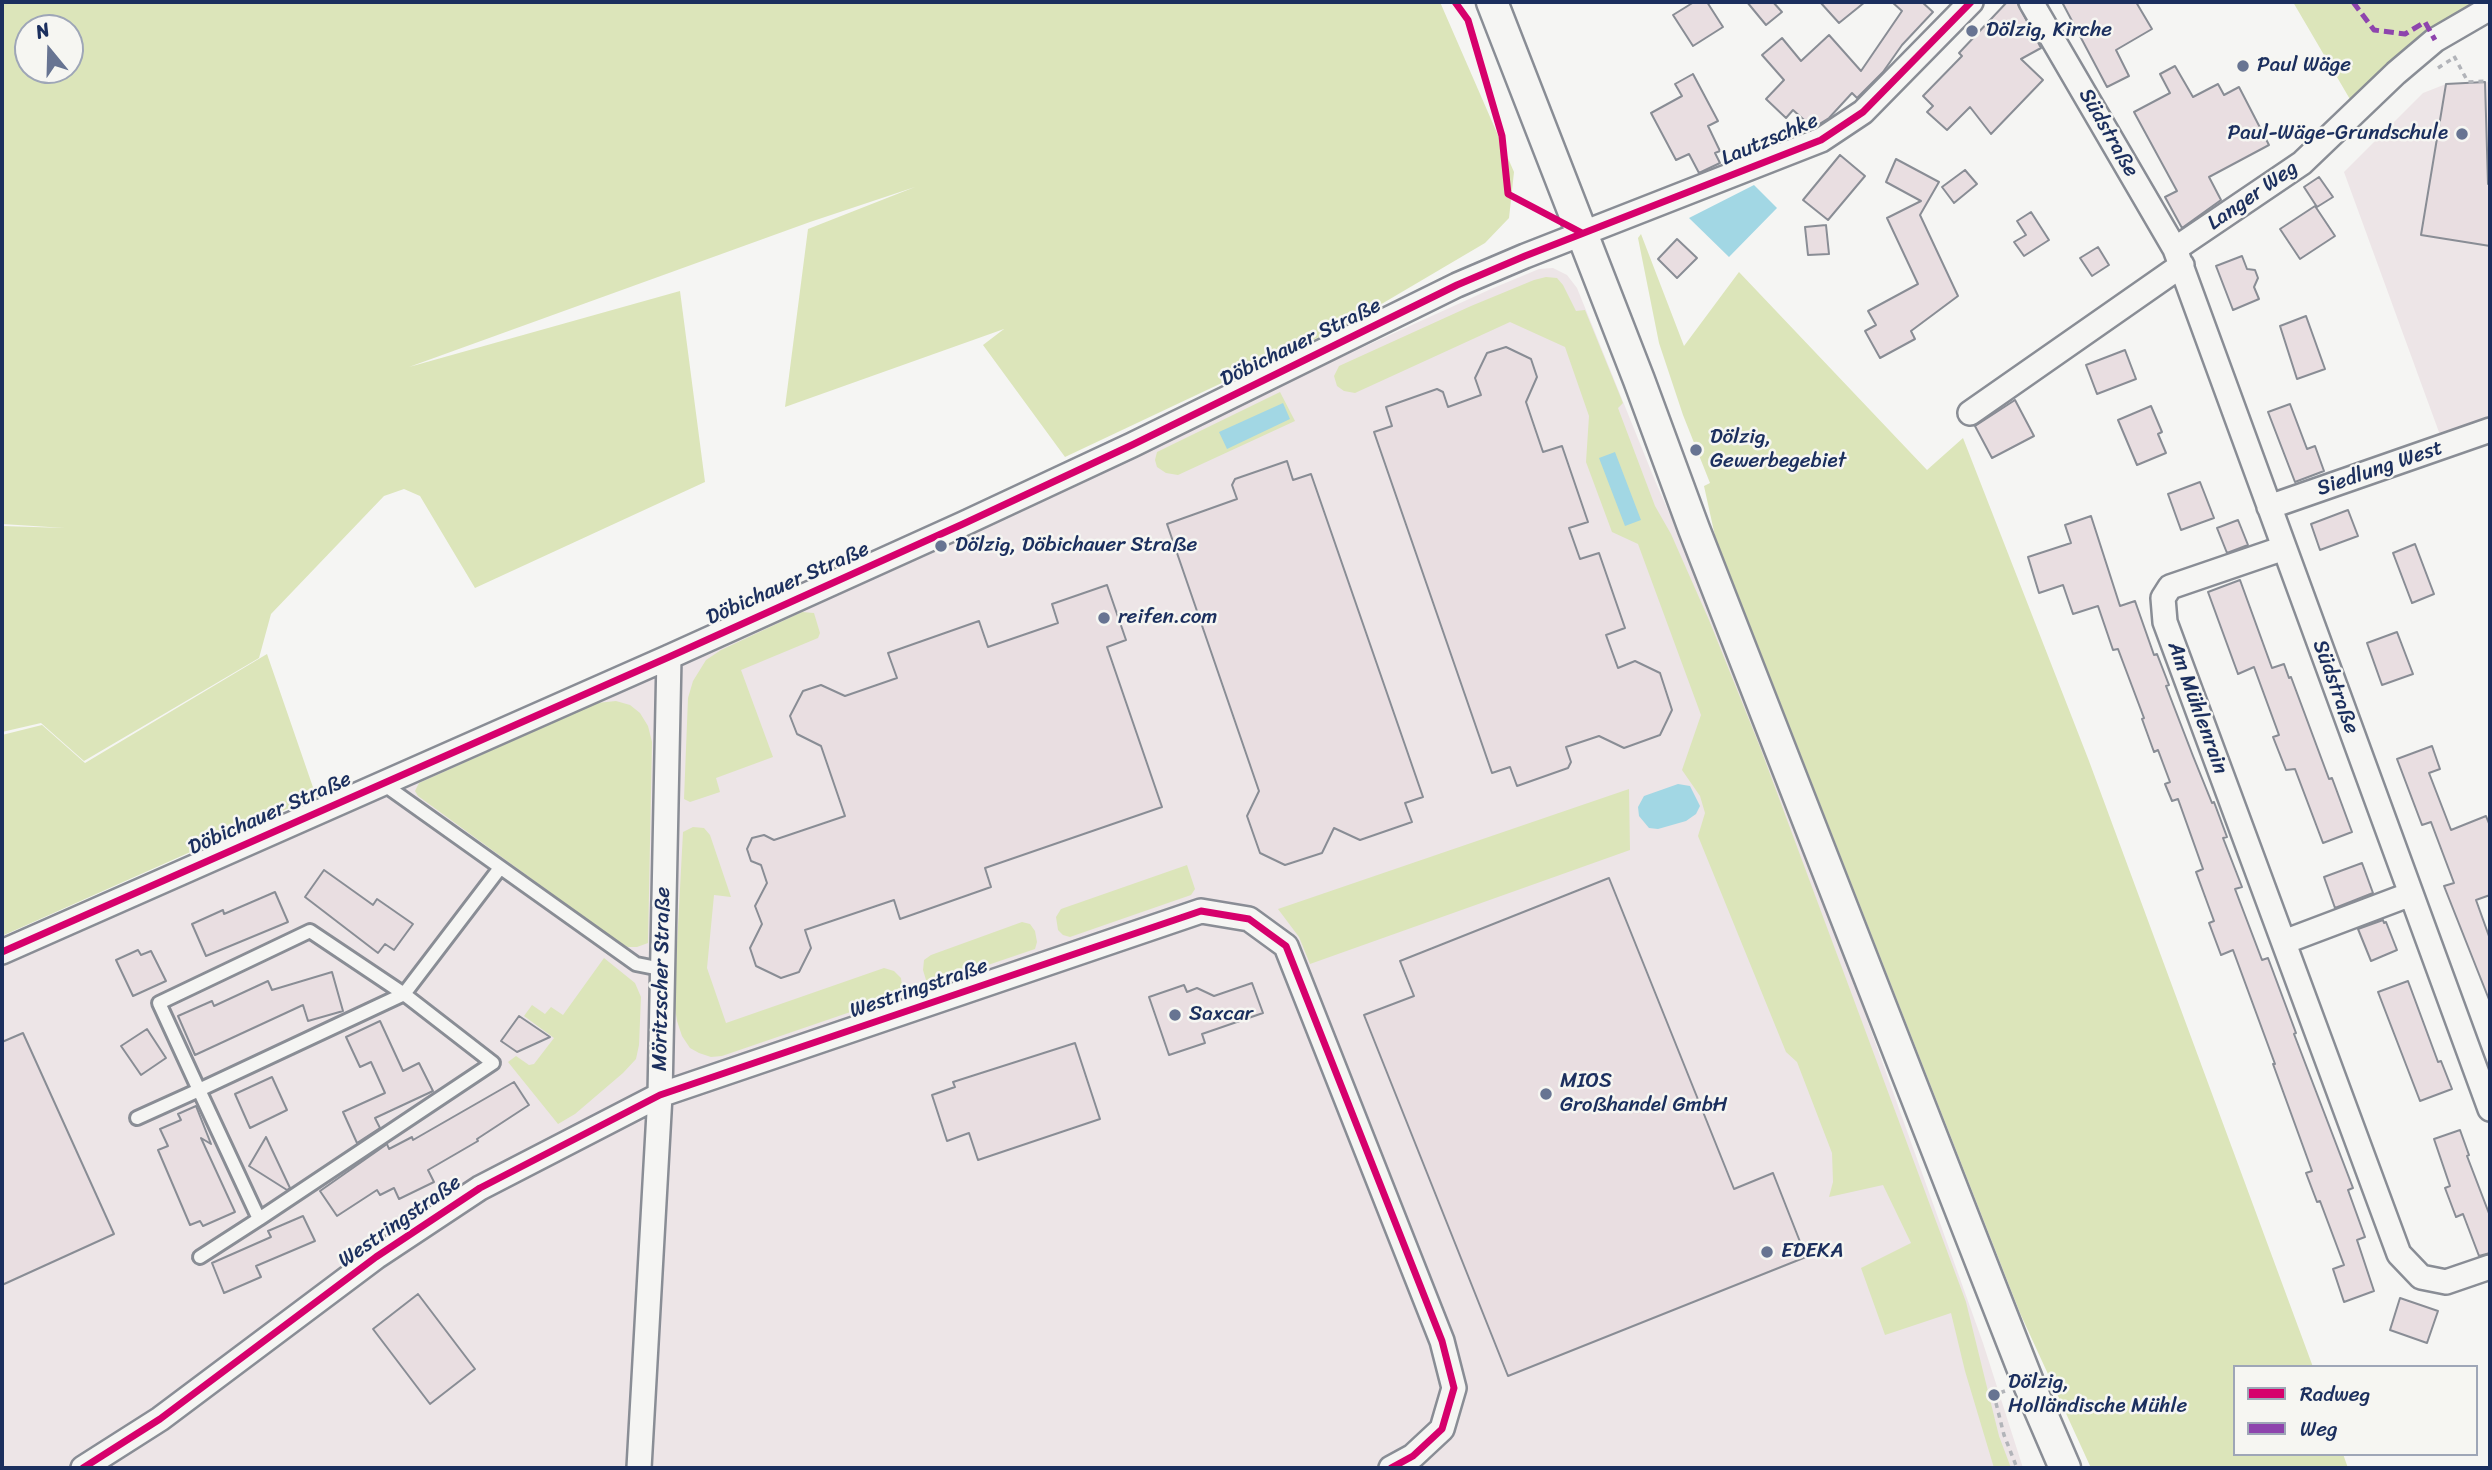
<!DOCTYPE html>
<html>
<head>
<meta charset="utf-8">
<style>
	body { margin:0 }
	#map { position:relative; width:2492px; height:1470px; overflow:hidden; background:#f5f5f3; font-family:Sriracha,sans-serif }
	canvas { display:block }
	.frame { position:absolute; inset:0; border:4px solid #1b2f5e; pointer-events:none }
	.legend { position:absolute; left:2233px; top:1365px; width:245px; height:91px; box-sizing:border-box; background:#f6f6f2; border:2px solid #9ea6b7; margin:0; padding:9px 12px; list-style:none; font-size:21px; color:#1b2f5e }
	.legend li { display:flex; align-items:center; gap:14px; height:35px }
	.legend b { width:35px; border:2px solid #9ea6b7 }
	.north { position:absolute; left:14px; top:14px; width:70px; height:70px; box-sizing:border-box; background:#f6f6f2; border:2px solid #9ea6b7; border-radius:50%; rotate:341deg; font-size:19px; font-weight:700; line-height:28px; text-align:center; color:#1b2f5e }
	.north::after { content:''; display:block; margin:auto; width:24px; height:32px; background:#677492; clip-path:polygon(50% 0,100% 100%,50% 72%,0 100%) }
</style>
</head>
<body>
<div id="map">
<canvas width="2492" height="1470"></canvas>
<div class="frame"></div>
<ul class="legend">
<li><b style="height:9px;background:#d6006c"></b>Radweg</li>
<li><b style="height:9px;background:#8e44ad"></b>Weg</li>
</ul>
<div class="north">N</div>
</div>
<script>
const g = document.querySelector('canvas').getContext('2d');
g.lineJoin = 'round';
function fill(path, color) {
  g.fillStyle = color;
  g.fill(path, 'evenodd');
}
function toPath(rows) {
  const path = new Path2D();
  for (const r of rows) {
    path.moveTo(r[0], r[1]);
    for (let i = 2; i < r.length; i += 2) path.lineTo(r[i], r[i + 1]);
  }
  return path;
}
function stroke(path, color, width, dash) {
  g.strokeStyle = color;
  g.lineWidth = width;
  g.lineCap = dash ? 'butt' : 'round';
  g.setLineDash(dash || []);
  g.stroke(path);
}
function label(font, color, halo, rows, align = 'center') {
  g.font = font + ' Sriracha,sans-serif';
  g.lineWidth = 5;
  g.setLineDash([]);
  g.textBaseline = 'middle';
  g.strokeStyle = halo;
  g.fillStyle = color;
  for (const [text, x, y, turn = 0] of rows) {
    g.save();
    g.translate(x, y);
    g.rotate((+turn || 0) * Math.PI / 180);
    g.textAlign = isNaN(turn) ? turn : align;
    if (halo) g.strokeText(text, 0, 0);
    g.fillText(text, 0, 0);
    g.restore();
  }
}
const built = toPath([
	[2490,82,2490,416,2440,435,2344,172,2423,93,2446,84],
	[1553,268,1567,275,1577,288,1656,483,1754,704,1983,1343,2023,1468,2,1468,2,947,1069,481,1491,289,1539,269]
]);
const green = toPath([
	[2,2,1440,2,1514,172,1509,218,1485,243,1351,322,1065,457,983,345,1004,329,785,407,808,229,915,187,810,222,409,367,680,291,705,482,475,588,420,496,404,489,384,496,271,614,259,658,84,761,41,723,2,732,2,526,65,528,2,524],
	[28,28,70,28,70,70,28,70],
	[2293,2,2486,2,2424,36,2386,65,2351,101],
	[1641,234,1684,346,1739,272,1927,470,1963,438,2089,761,2313,1367,2235,1367,2235,1454,2343,1454,2348,1468,2091,1468,2020,1313,1715,536,1704,486,1710,483,1683,415,1659,343,1638,238],
	[1546,277,1557,278,1563,285,1576,311,1585,310,1623,403,1618,408,1655,506,1671,534,1709,620,1760,747,1966,1302,1999,1436,2011,1468,1994,1468,1965,1371,1951,1313,1885,1335,1861,1268,1911,1243,1883,1185,1829,1197,1833,1182,1832,1153,1797,1062,1786,1052,1698,836,1705,813,1700,796,1682,770,1701,715,1638,544,1612,532,1586,462,1589,416,1565,347,1510,322,1355,393,1344,391,1337,386,1334,376,1339,366,1471,306,1534,280],
	[1280,392,1295,421,1178,475,1166,473,1157,467,1155,460,1157,452],
	[802,612,814,613,820,633,818,638,741,670,773,757,716,778,720,792,690,802,684,799,688,698,693,681,706,660,721,650],
	[267,654,316,796,2,936,2,735,42,725,85,763],
	[616,701,630,705,640,713,648,726,652,742,648,943,637,947,628,947,617,941,418,796,415,791,419,783,597,703],
	[1629,789,1630,850,1310,964,1299,937,1278,909],
	[693,827,704,828,710,835,731,897,714,895,707,968,726,1023,884,968,894,971,901,978,903,994,722,1056,711,1057,699,1053,690,1048,682,1036,677,1021,674,1002,683,832],
	[1187,865,1195,889,1191,895,1070,937,1063,935,1058,930,1056,917,1061,909],
	[1022,922,1030,924,1035,931,1037,942,1035,949,932,984,926,980,923,970,924,960,931,955],
	[604,958,635,983,641,997,639,1045,636,1059,623,1073,575,1114,558,1124,508,1062,516,1056,529,1065,534,1064,554,1038,524,1016,532,1005,545,1014,551,1007,563,1015]
]);
const water = toPath([
	[1754,185,1777,208,1729,257,1689,218],
	[1283,403,1290,419,1227,449,1219,432],
	[1615,452,1641,520,1625,526,1599,458],
	[1678,784,1690,786,1700,806,1696,814,1686,821,1658,829,1649,828,1639,816,1638,807,1644,796]
]);
const building = toPath([
	[1694,2,1707,2,1723,27,1693,46,1673,15,1694,2],
	[1747,2,1773,2,1782,12,1766,25,1747,2],
	[1820,2,1865,2,1839,23,1820,2],
	[1892,2,1922,2,1933,12,1902,45,1883,72,1857,98,1852,93,1829,118,1813,128,1793,110,1786,118,1766,99,1784,80,1762,55,1782,38,1801,61,1829,35,1861,71,1902,11,1892,2],
	[2007,2,2017,2,2041,48,2021,59,2043,80,1991,134,1970,107,1947,130,1927,112,1933,106,1923,96,1962,56,1959,53,2007,2],
	[2062,2,2136,2,2152,29,2116,50,2129,76,2107,87,2062,2],
	[2175,66,2193,97,2218,84,2224,95,2239,87,2269,145,2209,177,2221,200,2182,228,2165,197,2177,191,2134,112,2170,93,2160,74,2175,66],
	[1693,74,1718,121,1708,126,1720,151,1715,153,1720,163,1699,173,1689,154,1676,160,1651,113,1682,96,1675,84,1693,74],
	[2485,82,2488,184,2490,184,2490,246,2421,235,2446,84,2485,82],
	[1840,155,1865,176,1828,220,1803,200,1840,155],
	[1896,159,1939,182,1920,215,1958,296,1911,331,1915,339,1880,358,1865,331,1876,325,1868,311,1918,284,1887,218,1921,201,1886,182,1896,159],
	[1965,170,1977,184,1954,203,1942,187,1965,170],
	[2319,177,2333,197,2317,207,2304,187,2319,177],
	[2315,206,2335,236,2300,259,2280,229,2315,206],
	[2031,212,2049,240,2024,256,2014,242,2026,235,2017,221,2031,212],
	[1826,225,1829,254,1808,255,1805,227,1826,225],
	[1677,239,1697,258,1677,278,1658,259,1677,239],
	[2098,247,2109,265,2092,276,2080,258,2098,247],
	[2242,256,2247,269,2255,270,2258,278,2254,287,2259,299,2233,310,2216,266,2242,256],
	[2306,316,2325,369,2297,379,2280,326,2306,316],
	[1506,347,1531,359,1537,377,1526,402,1543,452,1562,446,1588,522,1569,528,1580,559,1599,553,1625,628,1606,635,1618,668,1635,661,1660,673,1672,710,1660,735,1624,748,1599,736,1566,747,1571,762,1568,768,1517,786,1510,767,1492,773,1374,432,1392,426,1386,407,1437,389,1443,392,1448,407,1481,395,1475,378,1487,353,1506,347],
	[2125,350,2136,379,2097,394,2086,365,2125,350],
	[2015,400,2034,436,1992,458,1975,426,2015,400],
	[2290,404,2307,449,2315,446,2324,471,2295,482,2268,412,2290,404],
	[2151,406,2162,432,2158,434,2166,453,2137,465,2118,420,2151,406],
	[1287,461,1293,480,1311,474,1423,797,1405,803,1412,822,1360,840,1334,828,1322,853,1285,865,1260,853,1247,816,1259,791,1167,524,1237,499,1232,485,1235,479,1287,461],
	[2200,482,2214,518,2181,530,2168,494,2200,482],
	[2348,510,2358,536,2320,550,2311,524,2348,510],
	[2091,516,2120,606,2135,601,2154,655,2157,654,2169,685,2166,686,2193,756,2212,803,2214,802,2227,837,2223,838,2242,887,2235,889,2262,960,2268,958,2296,1033,2294,1034,2353,1188,2348,1190,2365,1237,2357,1240,2374,1291,2344,1302,2333,1269,2344,1265,2320,1201,2317,1202,2306,1173,2312,1171,2273,1064,2275,1064,2233,950,2221,955,2209,923,2214,921,2196,872,2203,869,2178,799,2172,801,2165,784,2170,782,2158,750,2154,752,2142,719,2144,718,2118,649,2113,650,2098,606,2073,614,2063,585,2039,593,2028,557,2071,543,2065,525,2091,516],
	[2238,520,2248,545,2227,553,2217,528,2238,520],
	[2415,544,2434,594,2412,603,2393,553,2415,544],
	[2240,580,2272,668,2284,664,2289,678,2291,677,2329,779,2332,778,2352,832,2323,843,2295,769,2286,770,2273,737,2279,735,2254,667,2238,674,2208,592,2240,580],
	[1107,585,1126,640,1107,647,1162,807,985,868,991,887,900,919,894,900,805,930,811,948,799,972,781,978,756,966,750,948,762,924,755,906,767,883,761,865,751,861,747,849,752,838,764,835,774,840,845,816,821,746,797,734,790,716,803,691,821,685,845,696,897,678,888,653,979,621,988,647,1058,623,1052,604,1107,585],
	[2397,632,2413,674,2382,685,2367,643,2397,632],
	[2432,746,2440,769,2429,773,2451,830,2486,816,2490,826,2490,895,2476,900,2490,939,2490,1002,2444,886,2454,883,2431,822,2422,825,2397,759,2432,746],
	[2362,863,2373,893,2335,908,2324,877,2362,863],
	[324,870,373,905,377,899,413,924,394,950,385,944,378,953,305,897,324,870],
	[1609,878,1734,1189,1773,1173,1806,1257,1508,1376,1364,1015,1414,996,1400,961,1609,878],
	[275,892,288,922,206,956,192,924,223,910,224,914,275,892],
	[2383,920,2384,923,2386,922,2397,950,2371,961,2358,929,2383,920],
	[138,950,141,955,151,951,166,981,133,996,116,960,138,950],
	[332,972,343,1011,308,1021,303,1005,195,1055,178,1016,212,1001,214,1006,268,981,272,990,332,972],
	[2408,981,2438,1062,2441,1061,2452,1089,2420,1101,2378,992,2408,981],
	[1252,983,1263,1013,1202,1034,1205,1043,1169,1055,1149,997,1184,985,1187,992,1197,988,1214,996,1252,983],
	[519,1016,550,1037,517,1052,501,1041,519,1016],
	[380,1021,403,1071,419,1063,433,1091,375,1118,380,1128,357,1143,343,1112,385,1093,371,1062,360,1067,346,1037,380,1021],
	[147,1029,166,1058,141,1075,121,1046,147,1029],
	[23,1033,114,1234,2,1285,2,1042,23,1033],
	[1075,1043,1100,1119,978,1160,969,1133,947,1141,932,1095,955,1087,953,1082,1075,1043],
	[272,1077,287,1110,250,1128,235,1094,272,1077],
	[514,1082,529,1105,477,1139,478,1141,428,1170,434,1182,399,1199,394,1188,380,1195,377,1190,337,1216,320,1191,387,1144,389,1149,412,1137,413,1140,514,1082],
	[196,1106,211,1144,201,1138,235,1212,203,1226,200,1221,190,1225,158,1150,168,1146,160,1129,181,1120,178,1114,196,1106],
	[2460,1130,2469,1155,2467,1156,2490,1216,2490,1253,2479,1256,2463,1214,2456,1217,2445,1188,2450,1186,2434,1139,2460,1130],
	[266,1137,290,1188,287,1190,249,1166,266,1137],
	[303,1216,315,1241,256,1266,261,1277,224,1293,212,1263,271,1237,268,1231,303,1216],
	[418,1294,475,1369,430,1404,373,1329,418,1294],
	[2400,1298,2438,1311,2427,1343,2390,1330,2400,1298]
]);
const path = toPath([
	[2454,56,2468,82,2490,81],
	[2438,68,2455,57],
	[2005,1391,1994,1395,2004,1435,2017,1468]
]);
const service = toPath([
	[382,783,636,964,661,969],
	[137,1118,199,1090,404,994,493,1063,259,1219,199,1090,159,1003,310,931,404,994,500,868],
	[200,1257,259,1219]
]);
const minor = toPath([
	[2031,2,2175,249,2490,1109],
	[2175,249,2302,163,2396,73,2435,40,2490,8],
	[1970,413,2182,265],
	[2269,507,2490,430],
	[2284,548,2170,587,2163,598,2165,622,2399,1254,2421,1277,2446,1282,2490,1267],
	[2284,942,2411,894],
	[2,952,669,657,963,524,1132,445,1457,285,1525,256,1821,140,1863,112,1971,2],
	[83,1468,160,1419,376,1257,480,1188,660,1095,1201,911,1249,919,1286,946,1442,1341,1454,1388,1442,1429,1413,1456,1391,1468],
	[639,1468,660,1095,669,657]
]);
const tertiary = toPath([
	[1492,2,1639,380,1694,529,2028,1382,2065,1468]
]);
const quiet = toPath([
	[2353,2,2374,30,2405,34,2425,22,2435,40]
]);
const cycleway = toPath([
	[1455,2,1468,20,1502,136,1508,194,1582,233],
	[2,952,669,657,963,524,1132,445,1457,285,1525,256,1821,140,1863,112,1971,2],
	[83,1468,160,1419,376,1257,480,1188,660,1095,1201,911,1249,919,1286,946,1442,1341,1454,1388,1442,1429,1413,1456,1391,1468]
]);
const markers = [
	[1972,31,7,"#677492"],
	[2243,66,7,"#677492"],
	[2462,134,7,"#677492"],
	[1696,450,7,"#677492"],
	[941,546,7,"#677492"],
	[1104,618,7,"#677492"],
	[1175,1015,7,"#677492"],
	[1546,1094,7,"#677492"],
	[1767,1252,7,"#677492"],
	[1994,1395,7,"#677492"]
];
const poiNames = [
	["Dölzig, Kirche",1986,31],
	["Paul Wäge",2257,66],
	["Paul-Wäge-Grundschule",2448,134,"right"],
	["Dölzig,",1710,438],
	["Gewerbegebiet",1710,462],
	["Dölzig, Döbichauer Straße",955,546],
	["reifen.com",1118,618],
	["Saxcar",1189,1015],
	["MIOS",1560,1082],
	["Großhandel GmbH",1560,1106],
	["EDEKA",1781,1252],
	["Dölzig,",2008,1383],
	["Holländische Mühle",2008,1407]
];
const streetNames = [
	["Südstraße",2108,133,60],
	["Lautzschke",1770,140,-23],
	["Langer Weg",2253,196,-35],
	["Döbichauer Straße",1301,343,-26],
	["Siedlung West",2380,469,-19],
	["Döbichauer Straße",788,584,-24],
	["Südstraße",2335,687,70],
	["Am Mühlenrain",2197,708,70],
	["Döbichauer Straße",270,814,-24],
	["Möritzscher Straße",662,979,-89],
	["Westringstraße",919,989,-19],
	["Westringstraße",400,1222,-35]
];
fill(built, '#ede5e7');
fill(green, '#dce5ba');
fill(water, '#a2d7e4');
fill(building, '#e9dee1');
stroke(building, '#898d95', 2);
stroke(service, '#898d95', 18);
stroke(minor, '#898d95', 28);
stroke(tertiary, '#898d95', 35);
stroke(path, '#b2b4b9', 3.5, [5, 5]);
stroke(service, '#f5f5f3', 12);
stroke(minor, '#f5f5f3', 23);
stroke(tertiary, '#f5f5f3', 30);
stroke(quiet, '#8e44ad', 5, [10, 5]);
stroke(cycleway, '#d6006c', 7);
for (const [x, y, r, color] of markers) {
  const dot = new Path2D();
  dot.arc(x, y, r, 0, 2 * Math.PI);
  g.fillStyle = color;
  g.fill(dot);
  stroke(dot, '#f6f6f2', 2.5);
}
label('21px', '#1b2f5e', '#f6f6f2', poiNames, 'left');
label('21px', '#1b2f5e', '#f6f6f2', streetNames);
</script>
</body>
</html>
